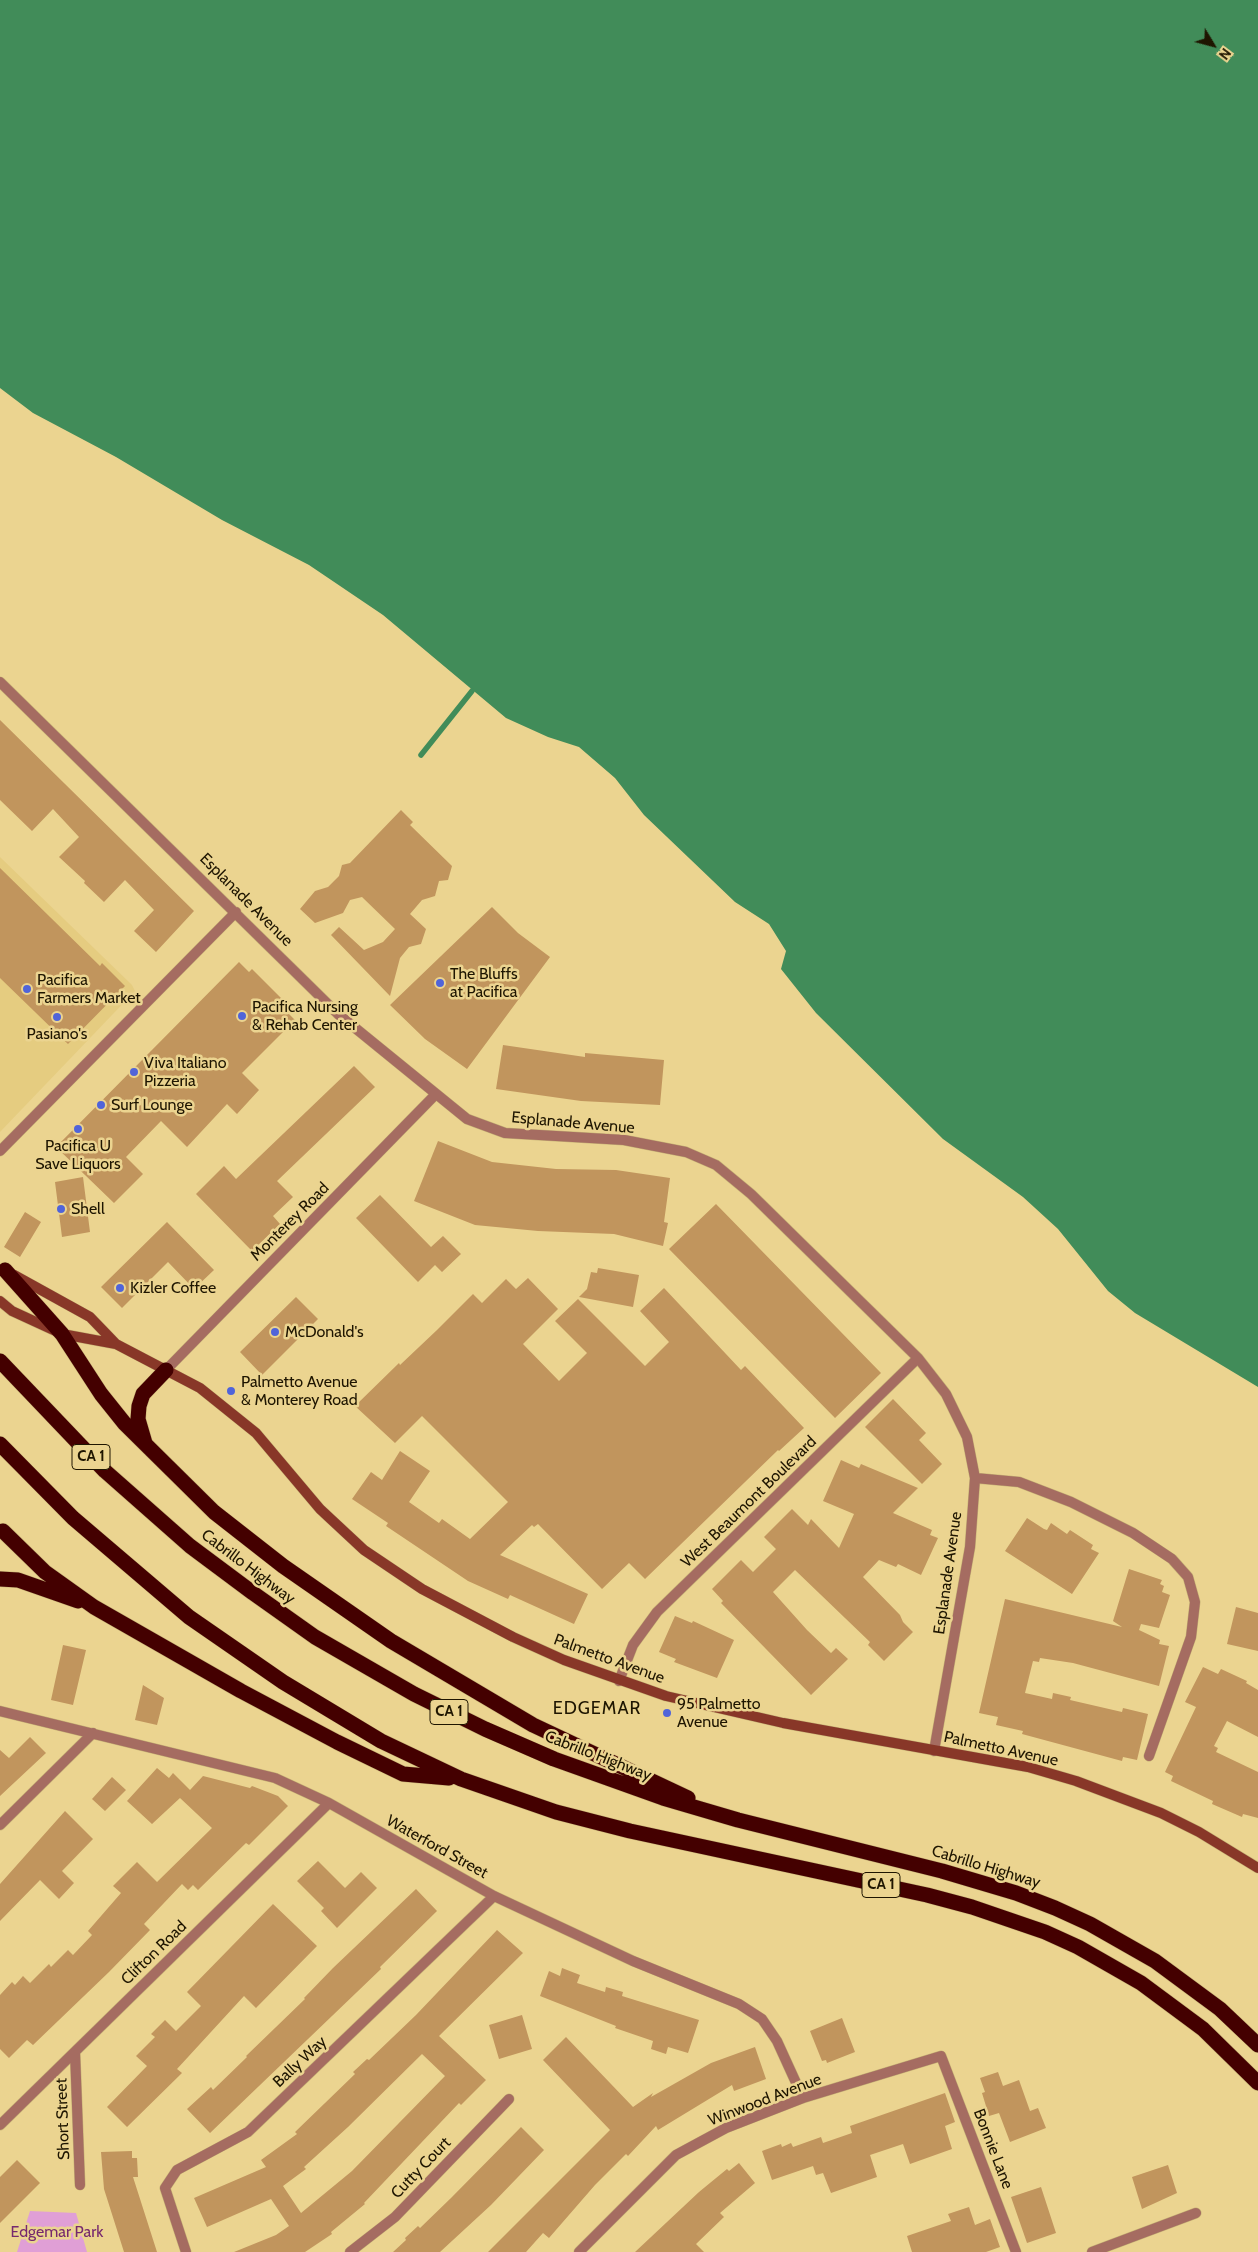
<!DOCTYPE html>
<html>
<head>
<meta charset="utf-8">
<style>
	body { margin:0 }
	#map { position:relative; width:1258px; height:2252px; overflow:hidden; background:#ebd490; font-family:Cabin,sans-serif }
	canvas { display:block }
	.north { position:absolute; left:1188px; top:20px; width:50px; height:50px; -webkit-text-stroke:4px #ebd490; paint-order:stroke; rotate:127deg; font-size:14px; font-weight:700; line-height:20px; text-align:center; color:#1e1500 }
	.north::after { content:''; display:block; margin:auto; width:18px; height:22px; background:#1e1500; clip-path:polygon(50% 0,100% 100%,50% 72%,0 100%) }
</style>
</head>
<body>
<div id="map">
<canvas width="1258" height="2252"></canvas>
<div class="north">N</div>
</div>
<script>
const g = document.querySelector('canvas').getContext('2d');
g.lineJoin = 'round';
function fill(path, color) {
  g.fillStyle = color;
  g.fill(path, 'evenodd');
}
function toPath(rows) {
  const path = new Path2D();
  for (const r of rows) {
    path.moveTo(r[0], r[1]);
    for (let i = 2; i < r.length; i += 2) path.lineTo(r[i], r[i + 1]);
  }
  return path;
}
function stroke(path, color, width, dash) {
  g.strokeStyle = color;
  g.lineWidth = width;
  g.lineCap = dash ? 'butt' : 'round';
  g.setLineDash(dash || []);
  g.stroke(path);
}
function label(font, color, halo, rows, align = 'center') {
  g.font = font + ' Cabin,sans-serif';
  g.lineWidth = 5;
  g.setLineDash([]);
  g.textBaseline = 'middle';
  g.strokeStyle = halo;
  g.fillStyle = color;
  for (const [text, x, y, turn = 0] of rows) {
    g.save();
    g.translate(x, y);
    g.rotate((+turn || 0) * Math.PI / 180);
    g.textAlign = isNaN(turn) ? turn : align;
    if (halo) g.strokeText(text, 0, 0);
    g.fillText(text, 0, 0);
    g.restore();
  }
}
const built = toPath([
	[0,857,132,985,135,991,0,1132]
]);
const green = toPath([
	[30,2211,76,2213,87,2252,17,2252]
]);
const water = toPath([
	[0,0,1258,0,1258,1387,1135,1313,1108,1291,1058,1229,1023,1197,943,1139,816,1013,781,969,786,951,769,924,735,902,644,815,615,778,579,747,548,737,506,718,383,615,309,565,222,520,116,457,33,413,0,388]
]);
const stream = toPath([
	[421,755,472,691]
]);
const building = toPath([
	[0,720,194,911,156,952,134,931,154,910,125,880,104,902,84,883,85,881,59,857,79,837,53,809,32,831,0,800],
	[401,810,413,822,410,825,452,866,448,880,439,881,435,896,422,900,410,914,426,929,421,944,409,947,400,958,390,996,331,935,339,927,364,950,383,942,395,929,362,897,350,900,343,913,315,923,300,909,315,891,328,887,339,876,342,865,350,863],
	[0,868,100,966,102,963,125,986,68,1044,0,978],
	[492,907,518,933,550,957,467,1069,425,1039,390,1005],
	[239,962,249,972,252,969,289,1006,285,1010,295,1020,242,1073,259,1090,237,1114,227,1104,187,1147,161,1121,126,1157,143,1174,114,1203,56,1147],
	[503,1045,585,1057,585,1053,664,1060,660,1105,581,1101,496,1089],
	[354,1066,375,1087,277,1181,293,1197,273,1216,280,1224,252,1251,196,1194,224,1166,236,1179],
	[438,1141,492,1162,556,1169,616,1170,670,1178,664,1222,668,1223,663,1246,614,1234,538,1231,475,1225,414,1201],
	[83,1177,90,1232,62,1237,55,1182],
	[380,1195,431,1247,443,1236,461,1254,442,1272,435,1265,418,1282,356,1218],
	[716,1204,881,1373,835,1418,669,1249],
	[25,1212,41,1222,20,1257,4,1247],
	[167,1222,214,1270,194,1289,168,1262,122,1308,101,1287],
	[598,1268,639,1275,633,1307,579,1297,587,1289,591,1272,597,1273],
	[528,1278,558,1309,523,1344,559,1381,587,1353,555,1321,578,1299,645,1366,669,1342,640,1311,664,1288,741,1370,745,1366,804,1428,779,1451,778,1450,645,1579,629,1563,602,1589,538,1524,534,1527,532,1525,500,1555,588,1594,574,1624,510,1595,508,1599,468,1581,386,1526,388,1523,352,1499,371,1472,382,1480,400,1451,430,1471,409,1502,439,1523,442,1519,470,1539,508,1502,422,1416,395,1443,355,1406,399,1363,400,1365,437,1330,473,1294,482,1303,506,1279,516,1289],
	[296,1297,318,1319,262,1375,240,1352],
	[893,1399,926,1433,919,1440,942,1464,922,1484,865,1427],
	[841,1460,859,1468,861,1464,918,1488,893,1513,932,1530,930,1535,938,1538,921,1575,898,1564,896,1567,879,1560,863,1577,900,1615,903,1622,913,1632,884,1661,868,1645,870,1642,795,1570,773,1592,807,1630,831,1653,836,1648,848,1659,811,1695,721,1603,723,1601,712,1589,741,1560,753,1572,776,1549,764,1537,792,1509,808,1525,811,1519,839,1548,854,1514,823,1501],
	[1027,1518,1044,1529,1047,1530,1051,1523,1067,1534,1070,1530,1093,1545,1091,1549,1099,1553,1072,1594,1005,1551],
	[1129,1569,1162,1580,1160,1584,1164,1586,1162,1592,1170,1595,1159,1628,1141,1624,1139,1630,1160,1640,1159,1644,1169,1646,1159,1686,1073,1663,1040,1658,1039,1662,1033,1661,1025,1693,1052,1699,1053,1693,1071,1697,1070,1700,1122,1712,1123,1708,1148,1714,1137,1760,1123,1757,1122,1761,1022,1734,1023,1731,996,1725,998,1717,979,1713,1005,1599,1122,1627,1113,1621],
	[1236,1607,1258,1613,1258,1651,1227,1644],
	[675,1616,692,1623,693,1621,734,1640,717,1678,674,1662,676,1659,659,1652],
	[63,1645,86,1650,73,1705,51,1700],
	[1203,1667,1218,1674,1221,1669,1247,1681,1246,1683,1258,1690,1258,1737,1227,1721,1214,1746,1218,1748,1216,1752,1258,1772,1258,1818,1243,1814,1242,1817,1212,1804,1213,1801,1171,1781,1173,1776,1165,1772,1196,1707,1185,1702],
	[143,1685,164,1698,157,1725,135,1720],
	[30,1737,46,1753,0,1796,0,1750,9,1758],
	[157,1768,169,1778,173,1773,190,1790,203,1776,250,1788,252,1786,278,1796,288,1806,249,1845,246,1843,198,1890,193,1885,188,1890,182,1884,144,1924,150,1930,109,1972,33,2045,27,2040,9,2058,0,2049,0,1995,12,1982,15,1985,23,1976,30,1983,49,1964,51,1967,68,1950,73,1955,92,1935,88,1931,121,1893,113,1886,137,1862,157,1882,212,1828,180,1798,152,1824,127,1801],
	[112,1777,126,1790,105,1811,92,1799],
	[65,1811,93,1839,62,1871,74,1883,59,1899,40,1880,0,1921,0,1884],
	[318,1861,345,1888,361,1872,377,1888,337,1928,321,1911,324,1908,297,1881],
	[416,1889,437,1911,380,1967,381,1969,210,2133,187,2109,211,2087,213,2090,247,2057,246,2056,305,1999,304,1998,333,1968],
	[273,1904,317,1946,256,2008,244,1996,177,2069,182,2073,127,2127,107,2107,147,2066,136,2056,155,2037,151,2034,165,2020,176,2031,201,2006,187,1992],
	[497,1930,523,1953,439,2036,486,2080,461,2105,459,2103,364,2203,365,2204,331,2232,332,2234,305,2252,234,2252,276,2235,289,2226,271,2199,207,2227,194,2198,266,2167,261,2160,297,2134,295,2132,355,2074,353,2072,367,2059,369,2060,416,2015],
	[422,2054,445,2076,352,2171,301,2213,283,2186,306,2169,304,2167,348,2127],
	[562,1968,580,1975,577,1983,605,1992,606,1987,623,1992,622,1996,699,2020,688,2053,668,2047,666,2054,651,2049,653,2041,615,2028,616,2026,540,1996,549,1971,560,1976],
	[522,2015,532,2049,499,2059,489,2025],
	[842,2018,855,2052,827,2063,826,2060,822,2061,810,2031],
	[566,2037,633,2107,653,2093,651,2097,711,2063,755,2047,766,2079,734,2091,732,2085,658,2130,656,2126,628,2156,626,2154,595,2185,549,2238,543,2233,526,2252,488,2252,610,2130,543,2060],
	[998,2072,1003,2086,1019,2080,1030,2111,1038,2108,1046,2128,1010,2142,999,2113,989,2116,982,2093,985,2092,980,2078],
	[945,2093,955,2122,945,2126,952,2149,910,2164,903,2144,870,2155,877,2177,831,2193,823,2173,816,2175,813,2166,772,2180,762,2151,781,2144,782,2147,791,2143,793,2147,821,2137,823,2143,852,2133,850,2126],
	[521,2127,544,2150,491,2205,440,2252,393,2252,406,2240,405,2238,418,2226,420,2228,451,2198],
	[132,2151,132,2158,137,2158,138,2177,133,2177,157,2252,124,2252,104,2189,101,2152],
	[17,2160,40,2183,0,2223,0,2177],
	[739,2163,755,2183,720,2213,724,2217,696,2244,704,2252,635,2252,699,2192,727,2169,729,2171],
	[1168,2165,1177,2193,1142,2209,1132,2177],
	[1041,2187,1056,2233,1027,2243,1011,2197],
	[969,2207,975,2225,990,2219,1000,2247,986,2252,912,2252,907,2236,951,2221,948,2214]
]);
const street = toPath([
	[0,682,338,1014,467,1119,505,1133,624,1140,686,1152,716,1165,751,1194,918,1358,946,1394,967,1437,975,1478,970,1547,934,1751],
	[0,1151,236,912],
	[166,1370,435,1095],
	[975,1478,1019,1482,1071,1502,1133,1533,1172,1559,1188,1577,1195,1602,1191,1637,1149,1756],
	[619,1681,633,1645,657,1612,918,1358],
	[0,1711,275,1778,329,1803,494,1896,633,1961,739,2004,762,2019,777,2041,803,2098],
	[0,1825,93,1733],
	[75,2052,80,2185],
	[0,2125,329,1803],
	[186,2252,165,2188,177,2170,248,2132,494,1896],
	[350,2252,395,2217,509,2099],
	[579,2252,676,2155,726,2128,803,2098,941,2056,1016,2252],
	[1092,2252,1196,2213]
]);
const secondary = toPath([
	[14,1275,90,1317,116,1344],
	[0,1301,12,1311,62,1334,116,1344,200,1388,256,1433,320,1509,364,1550,422,1589,513,1637,564,1660,666,1696,783,1723,1028,1767,1076,1781,1161,1813,1199,1832,1258,1868]
]);
const highway = toPath([
	[5,1270,62,1334,101,1394,125,1424,214,1512,283,1566,391,1641,533,1725,688,1798],
	[0,1361,105,1471,190,1546,253,1593,315,1637,414,1694,485,1729,554,1759,663,1798,738,1820,942,1871,1016,1893,1055,1908,1090,1924,1155,1961,1220,2009,1258,2045],
	[145,1443,138,1419,139,1406,143,1394,166,1370],
	[0,1444,73,1518,189,1617,283,1682,381,1741,461,1779,556,1812,630,1831,927,1895,972,1907,1045,1932,1078,1947,1141,1983,1203,2029,1258,2083],
	[3,1531,45,1572,94,1607,241,1691,337,1742,403,1774,449,1778],
	[0,1579,18,1580,78,1601]
]);
const markers = [
	[440,983,5,"#5064d9"],
	[27,989,5,"#5064d9"],
	[242,1016,5,"#5064d9"],
	[57,1017,5,"#5064d9"],
	[134,1072,5,"#5064d9"],
	[101,1105,5,"#5064d9"],
	[78,1129,5,"#5064d9"],
	[61,1209,5,"#5064d9"],
	[120,1288,5,"#5064d9"],
	[275,1332,5,"#5064d9"],
	[231,1391,5,"#5064d9"],
	[667,1713,5,"#5064d9"]
];
const shields = [
	[91,1457,38],
	[449,1712,38],
	[881,1885,38]
];
const shieldNames = [
	["CA 1",91,1457],
	["CA 1",449,1712],
	["CA 1",881,1885]
];
const streetNames = [
	["Esplanade Avenue",246,900,45],
	["Esplanade Avenue",573,1123,5],
	["Monterey Road",290,1222,-45],
	["West Beaumont Boulevard",749,1502,-44],
	["Cabrillo Highway",248,1567,37],
	["Esplanade Avenue",948,1573,-82],
	["Palmetto Avenue",609,1659,20],
	["Palmetto Avenue",1001,1749,12],
	["Cabrillo Highway",598,1756,21],
	["Waterford Street",437,1847,29],
	["Cabrillo Highway",986,1867,17],
	["Clifton Road",154,1953,-44],
	["Bally Way",300,2062,-43],
	["Winwood Avenue",765,2100,-21],
	["Short Street",63,2119,-92],
	["Bonnie Lane",993,2149,69],
	["Cutty Court",421,2168,-46]
];
const poiNames = [
	["The Bluffs",450,974],
	["at Pacifica",450,992],
	["Pacifica",37,980],
	["Farmers Market",37,998],
	["Pacifica Nursing",252,1007],
	["& Rehab Center",252,1025],
	["Pasiano's",57,1034,"center"],
	["Viva Italiano",144,1063],
	["Pizzeria",144,1081],
	["Surf Lounge",111,1105],
	["Pacifica U",78,1146,"center"],
	["Save Liquors",78,1164,"center"],
	["Shell",71,1209],
	["Kizler Coffee",130,1288],
	["McDonald's",285,1332],
	["Palmetto Avenue",241,1382],
	["& Monterey Road",241,1400],
	["95 Palmetto",677,1704],
	["Avenue",677,1722]
];
const parkNames = [
	["Edgemar Park",57,2232]
];
const neighbourhoodNames = [
	["EDGEMAR",597,1709]
];
fill(built, '#e5cc80');
fill(green, '#e09fd6');
fill(water, '#418c59');
stroke(stream, '#418c59', 5.5);
fill(building, '#c1955d');
stroke(street, '#c6b276', 11);
stroke(secondary, '#c6b276', 11);
stroke(highway, '#c6b276', 16);
stroke(street, '#a56c61', 10);
stroke(secondary, '#883728', 10);
stroke(highway, '#400', 15);
for (const [x, y, r, color] of markers) {
  const dot = new Path2D();
  dot.arc(x, y, r, 0, 2 * Math.PI);
  g.fillStyle = color;
  g.fill(dot);
  stroke(dot, '#ebd490', 2);
}
for (const [x, y, w] of shields) {
  const box = new Path2D();
  box.roundRect(x - w / 2, y - 12.5, w, 25, 4);
  g.fillStyle = '#ebd490';
  g.fill(box);
  stroke(box, '#1e1500', 1);
}
label('bold 15px', '#1e1500', null, shieldNames);
label('16px', '#1e1500', '#ebd490', streetNames);
label('16px', '#1e1500', '#ebd490', poiNames, 'left');
label('16px', '#76296e', '#ebd490', parkNames);
g.letterSpacing = '1px';
label('18px', '#1e1500', '#ebd490', neighbourhoodNames);
g.letterSpacing = '0px';
</script>
</body>
</html>
